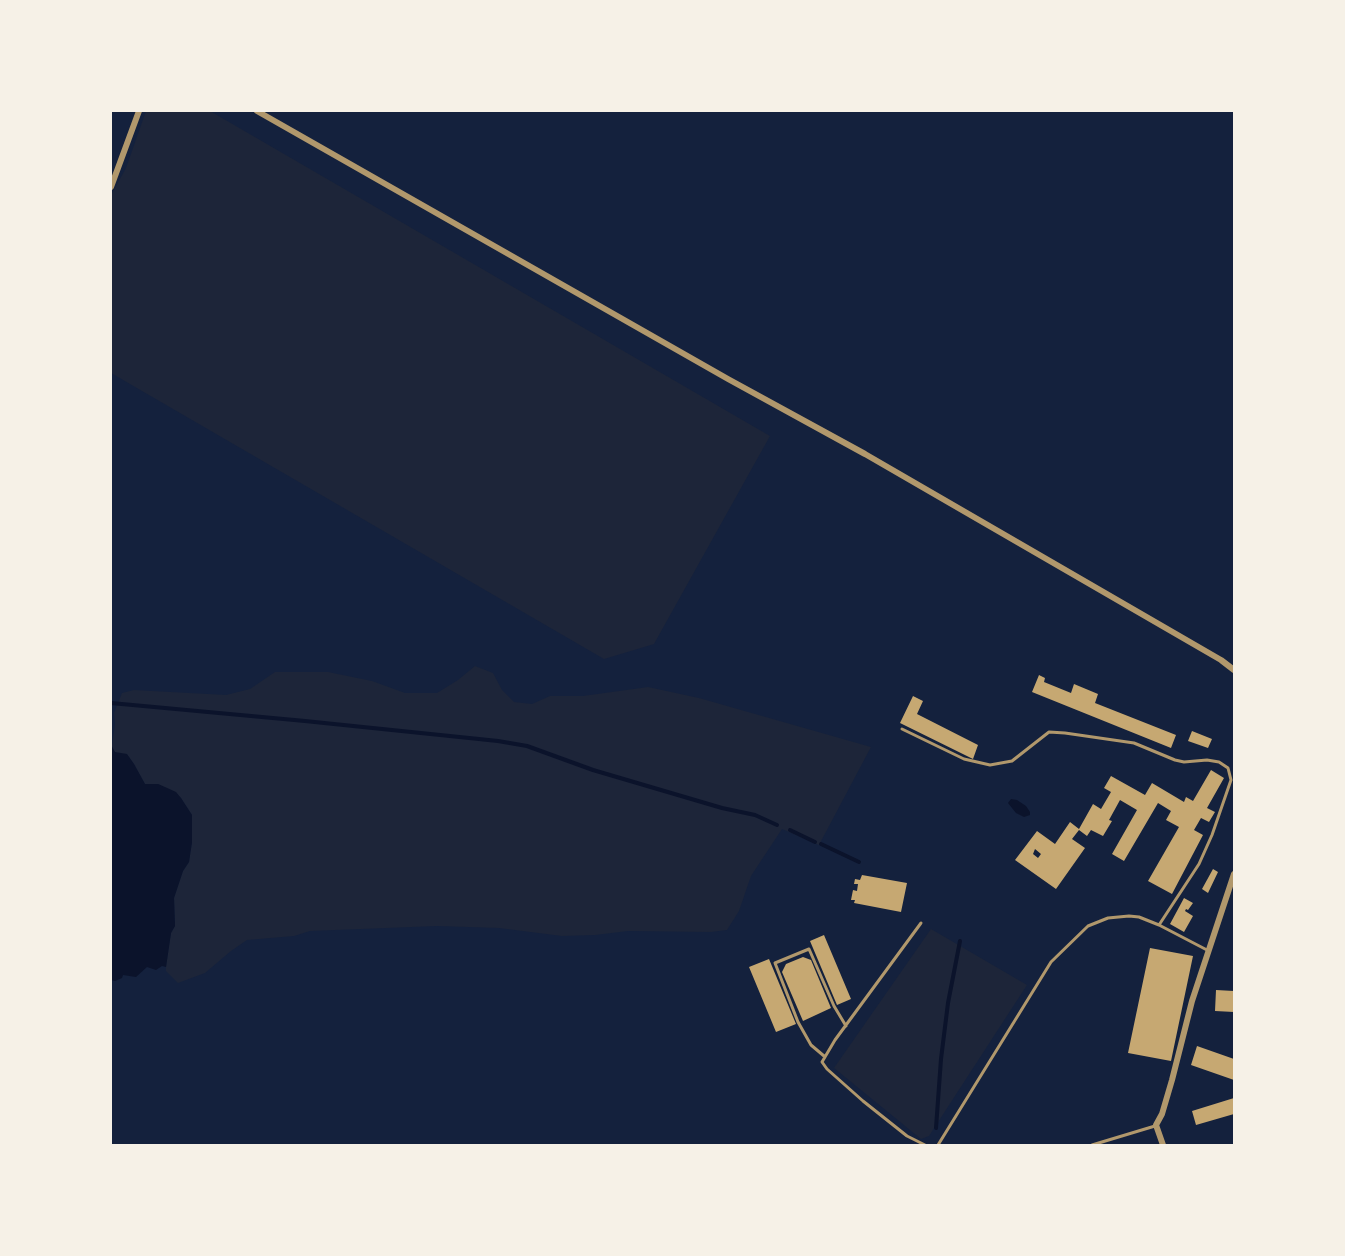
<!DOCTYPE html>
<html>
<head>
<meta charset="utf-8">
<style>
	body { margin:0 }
	#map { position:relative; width:1345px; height:1256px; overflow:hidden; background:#14213d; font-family:"Fira Sans Condensed",sans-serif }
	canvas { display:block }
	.frame { position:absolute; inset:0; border:112px solid #f6f1e7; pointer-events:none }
</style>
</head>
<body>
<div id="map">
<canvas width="1345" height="1256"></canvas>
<div class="frame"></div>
</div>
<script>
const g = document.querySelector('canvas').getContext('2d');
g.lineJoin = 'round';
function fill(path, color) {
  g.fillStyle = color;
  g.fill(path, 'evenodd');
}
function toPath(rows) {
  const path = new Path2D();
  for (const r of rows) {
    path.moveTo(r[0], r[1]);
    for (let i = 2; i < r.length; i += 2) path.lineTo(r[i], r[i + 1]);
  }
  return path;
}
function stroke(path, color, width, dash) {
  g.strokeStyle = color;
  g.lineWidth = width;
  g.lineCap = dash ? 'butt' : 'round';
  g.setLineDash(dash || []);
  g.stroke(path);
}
const green = toPath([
	[146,111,210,111,770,436,654,644,604,659,111,373,111,195,126,168],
	[475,666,493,673,502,690,514,702,532,704,550,696,583,696,648,687,699,698,871,747,819,845,782,829,751,876,739,911,727,930,711,932,628,931,595,935,562,936,499,928,437,926,310,931,294,936,247,940,231,951,205,973,178,983,166,971,166,967,171,933,175,926,174,898,183,871,189,862,192,842,192,815,181,798,158,784,145,784,134,764,127,755,115,753,112,746,115,724,114,713,122,693,134,690,226,695,250,689,275,672,328,672,372,681,405,693,437,693,458,680],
	[931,929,1027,985,929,1136,921,1139,834,1068]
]);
const water = toPath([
	[111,745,115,752,127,754,134,764,145,784,158,784,165,787,176,792,181,798,192,815,192,842,189,862,183,871,174,898,175,926,171,933,166,967,162,966,156,970,147,967,136,977,123,975,122,978,115,981,111,980],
	[1011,799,1017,800,1026,806,1030,812,1030,815,1024,817,1016,813,1008,803]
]);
const stream = toPath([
	[111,703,305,721,498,741,527,746,593,770,722,808,755,815,777,825],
	[790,830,815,842],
	[821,844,859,862],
	[936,1128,941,1059,948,1003,960,941]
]);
const building = toPath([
	[1039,675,1045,678,1044,682,1071,693,1074,684,1098,694,1095,703,1176,735,1171,748,1032,692],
	[913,696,923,701,917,714,978,745,973,759,900,723],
	[1192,731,1212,739,1208,748,1188,741],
	[1211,770,1224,778,1207,808,1215,812,1209,822,1201,818,1194,830,1203,835,1172,894,1148,881,1179,827,1166,820,1171,811,1158,803,1124,861,1112,854,1137,810,1120,800,1109,820,1112,821,1103,836,1091,830,1087,836,1079,830,1072,839,1085,848,1056,889,1015,860,1037,831,1055,844,1070,822,1079,829,1093,804,1101,809,1111,792,1104,788,1111,776,1145,795,1152,783,1184,802,1186,797,1193,801],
	[1035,849,1041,854,1038,858,1033,854],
	[1213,869,1218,872,1208,893,1202,889],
	[862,875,907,883,901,912,854,903,855,900,851,900,853,890,857,891,858,884,854,884,855,879,860,880],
	[1184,898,1193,903,1188,910,1186,909,1185,911,1193,916,1184,932,1170,924],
	[824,935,851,999,837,1005,810,941],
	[1150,948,1193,956,1171,1061,1128,1053],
	[803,957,811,960,831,1008,803,1021,782,972,786,964],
	[769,959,796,1024,776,1032,749,967],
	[1216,990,1234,991,1234,1012,1215,1011],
	[1197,1046,1234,1059,1234,1080,1191,1065],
	[1234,1098,1234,1114,1196,1125,1192,1111]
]);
const service = toPath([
	[902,729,964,759,990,765,1012,761,1049,732,1065,733,1134,743,1175,760,1184,762,1207,760,1219,762,1228,768,1231,780,1212,835,1199,864,1159,925],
	[921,923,835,1040,822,1062,827,1069,863,1101,907,1136,925,1145],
	[824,1056,811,1045,798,1022,775,963,809,949,834,1006,846,1026],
	[938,1145,1051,962,1088,926,1108,918,1129,916,1139,917,1159,925,1207,950],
	[1092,1145,1155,1126]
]);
const minor = toPath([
	[257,111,728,379,865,454,1221,660,1234,670],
	[111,187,139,111],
	[1163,1145,1156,1125,1162,1114,1172,1080,1192,1001,1234,874]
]);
fill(green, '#1d2539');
fill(water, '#0b132b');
stroke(stream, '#0b132b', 4);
fill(building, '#c6a872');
stroke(service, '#b1986c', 3);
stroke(minor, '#b1986c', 6);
</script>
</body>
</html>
